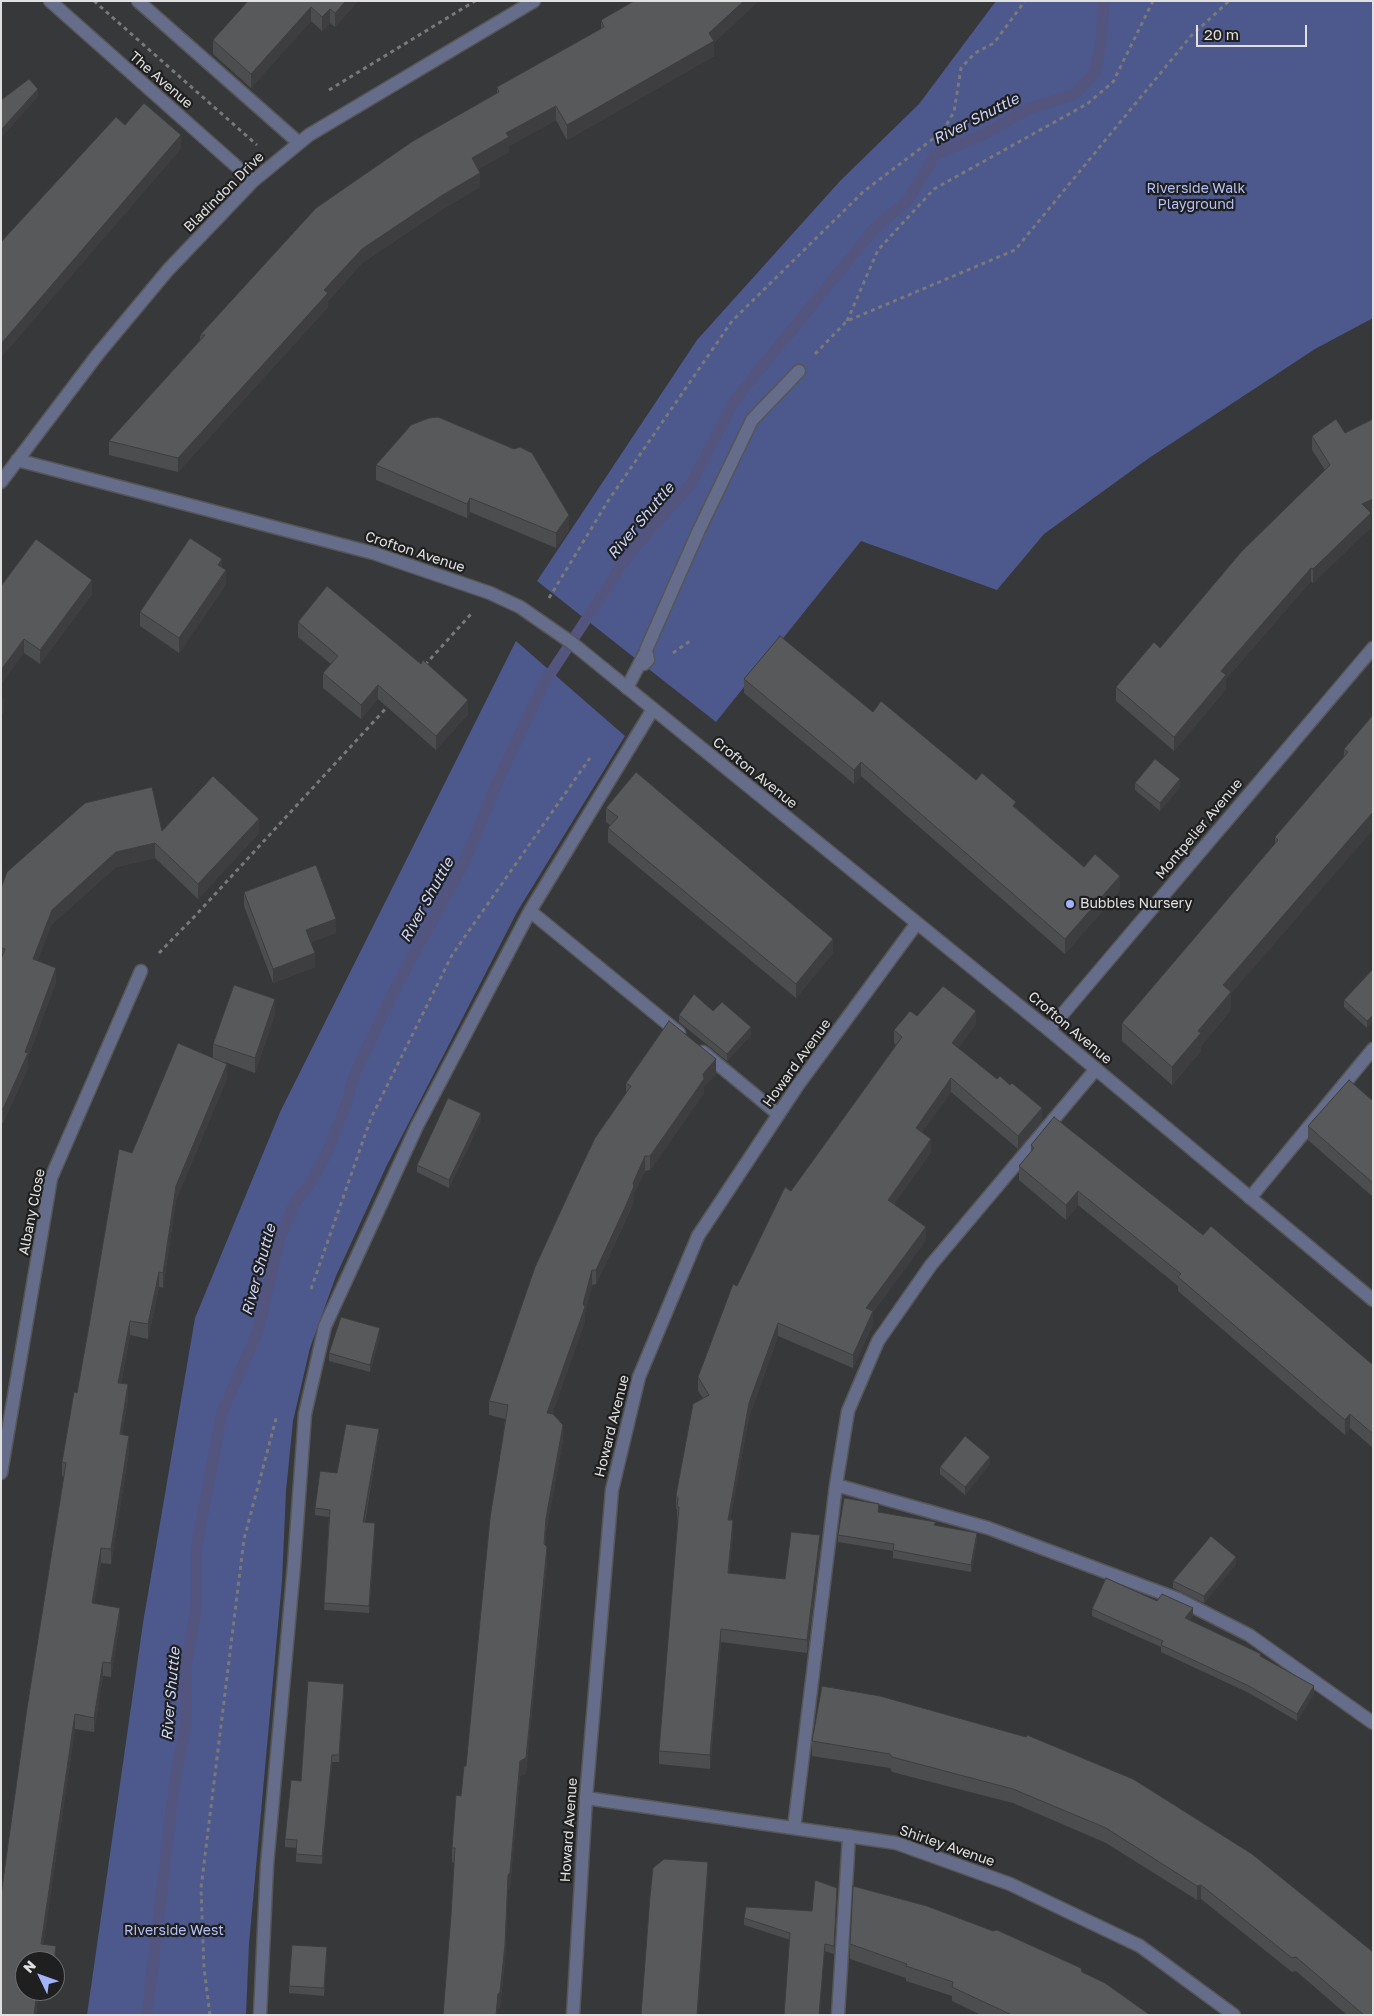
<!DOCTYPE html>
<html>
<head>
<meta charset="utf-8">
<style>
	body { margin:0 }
	#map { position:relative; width:1374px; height:2016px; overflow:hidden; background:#37383a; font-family:"Golos Text",sans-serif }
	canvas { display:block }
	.frame { position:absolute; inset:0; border:2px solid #e0e0e1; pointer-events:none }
	.north { position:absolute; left:15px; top:1951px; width:50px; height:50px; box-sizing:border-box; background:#1f1f20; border:1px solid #6c6c6d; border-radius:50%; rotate:312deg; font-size:14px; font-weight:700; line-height:20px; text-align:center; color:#e0e0e1 }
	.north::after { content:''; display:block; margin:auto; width:18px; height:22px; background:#a2b2fd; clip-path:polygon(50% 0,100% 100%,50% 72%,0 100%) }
	.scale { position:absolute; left:1196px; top:25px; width:111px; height:22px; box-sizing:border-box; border:2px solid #e0e0e1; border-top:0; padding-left:6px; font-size:15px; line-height:18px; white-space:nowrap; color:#e0e0e1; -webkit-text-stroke:4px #1f1f20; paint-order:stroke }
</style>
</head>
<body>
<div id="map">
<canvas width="1374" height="2016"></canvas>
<div class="frame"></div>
<div class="north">N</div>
<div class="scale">20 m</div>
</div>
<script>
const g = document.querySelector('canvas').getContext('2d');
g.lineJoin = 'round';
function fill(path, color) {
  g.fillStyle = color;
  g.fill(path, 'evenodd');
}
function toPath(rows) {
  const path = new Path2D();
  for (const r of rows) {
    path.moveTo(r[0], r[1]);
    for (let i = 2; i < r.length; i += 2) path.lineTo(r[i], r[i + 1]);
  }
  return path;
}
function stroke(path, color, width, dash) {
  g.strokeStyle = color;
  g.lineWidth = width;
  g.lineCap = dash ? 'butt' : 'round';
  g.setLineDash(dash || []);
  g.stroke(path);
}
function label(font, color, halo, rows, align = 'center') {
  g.font = font + ' "Golos Text",sans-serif';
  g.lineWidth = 4.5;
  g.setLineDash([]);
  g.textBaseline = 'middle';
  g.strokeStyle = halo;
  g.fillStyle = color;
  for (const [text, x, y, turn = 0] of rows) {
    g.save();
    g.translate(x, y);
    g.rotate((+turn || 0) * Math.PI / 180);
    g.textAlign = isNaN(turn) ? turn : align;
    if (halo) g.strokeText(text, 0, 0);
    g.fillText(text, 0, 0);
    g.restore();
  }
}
const green = toPath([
	[996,1,1373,1,1373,318,1315,349,1149,458,1044,534,997,590,861,541,716,722,537,581,697,340,840,181,919,104],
	[516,641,625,736,517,912,386,1167,336,1276,310,1348,293,1421,286,1491,282,1581,249,1944,246,2015,87,2015,143,1623,195,1318,281,1110]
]);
const stream = toPath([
	[147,2015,174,1786,186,1723,186,1666,196,1609,196,1549,222,1413,258,1331,280,1238,295,1203,311,1182,328,1151,344,1111,354,1076,396,987,466,859,497,783,543,685,630,553,691,484,735,400,874,229,908,200,936,154,983,135,1028,109,1075,94,1095,73,1101,41,1104,1]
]);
const path = toPath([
	[94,1,257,145],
	[329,90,475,1],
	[847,321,878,250,934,189,1087,104,1113,82,1153,1],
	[815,354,847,321,1015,250,1191,36,1229,1],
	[549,598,608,501,732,321,863,192,942,132,954,112,961,68,975,53,994,43,1025,1],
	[673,653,690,641],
	[425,665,471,614],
	[159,953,195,916,389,705],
	[311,1289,371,1118,452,955,590,758],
	[210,2015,204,1968,201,1888,244,1539,277,1415]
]);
const lane = toPath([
	[644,664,648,660,646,650,699,530,752,420,799,371],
	[627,688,644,655],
	[530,911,679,1033],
	[703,1052,778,1114],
	[1250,1198,1373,1049],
	[836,1485,848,1411,878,1341,931,1265,1096,1069],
	[794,1828,836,1485,988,1528,1178,1599,1249,1635,1373,1723],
	[260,2015,267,1865,294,1565,305,1414,325,1326,417,1126,530,911,653,709],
	[838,2015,849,1836]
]);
const street = toPath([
	[50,1,253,181],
	[138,1,298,142],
	[17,460,373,553,490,593,520,607,572,643,1049,1030,1373,1300],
	[1,482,98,354,168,270,253,181,309,135,534,1],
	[1049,1030,1373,648],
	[1,1473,51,1178,141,971],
	[586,1798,896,1843,1010,1884,1140,1946,1234,2015],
	[573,2015,586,1798,612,1490,639,1377,698,1236,798,1085,917,923]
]);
const wall = toPath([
	[248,1,358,1,335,27,330,23,322,31,311,21,251,88,213,54,213,40],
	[601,20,714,43,714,56,567,140,556,120,509,146,509,152,478,169,480,187,441,210,362,263,328,301,328,307,178,472,109,455,109,441,200,340,200,335,497,93,497,87,601,29],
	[1312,436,1371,514,1371,527,1313,583,1311,581,1226,679,1226,689,1174,751,1116,701,1116,687,1160,648,1325,470,1312,450],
	[376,465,569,530,556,548,470,512,467,518,376,480],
	[226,584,179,653,140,626,140,612],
	[1,586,92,594,40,664,24,653],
	[298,622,468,714,436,750,378,699,361,719,323,688,323,673,331,664,298,637],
	[744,679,873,712,976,780,1016,808,1084,867,1120,890,1065,954,861,776,854,784,744,693],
	[1373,715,1231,994,1231,1010,1201,1046,1201,1051,1172,1085,1122,1041,1122,1023,1275,844,1275,837,1344,757,1344,749],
	[1135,783,1180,787,1160,811,1135,790],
	[606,808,833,953,796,998,608,842,608,828,610,825,606,822],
	[162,831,259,833,198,899,155,858,116,867,52,924,37,961,56,982,28,1057,28,1068,3,1123,1,1122,1,888],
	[244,892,336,933,311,942,315,967,273,983,244,906],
	[1373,969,1367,1028,1344,1007,1344,1000],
	[713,1011,751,1035,727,1061,679,1022,679,1015],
	[275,1014,255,1073,225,1062,227,1078,176,1200,163,1288,159,1287,148,1339,130,1335,121,1383,128,1399,122,1435,129,1451,111,1564,101,1563,94,1604,120,1622,111,1677,103,1676,94,1732,75,1729,43,1945,56,1961,55,1969,55,1961,25,1991,52,1991,51,1999,38,1997,36,2015,1,2015,64,1477,62,1476,62,1462,77,1393,132,1153,213,1058,213,1044],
	[917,1016,976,1024,958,1048,1042,1121,1018,1149,951,1092,922,1132,931,1152,894,1204,926,1240,873,1312,873,1324,853,1368,778,1336,749,1417,730,1520,733,1533,729,1573,785,1579,820,1548,807,1653,721,1642,710,1769,659,1764,659,1751,678,1520,677,1520,677,1509,676,1508,676,1495,703,1398,698,1391,698,1377,737,1286,791,1191,896,1045,894,1043,894,1030],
	[716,1074,704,1086,704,1093,650,1170,645,1171,634,1193,634,1201,627,1217,596,1284,592,1285,585,1313,585,1321,552,1414,563,1440,546,1532,545,1545,547,1562,530,1731,526,1773,520,1776,510,1888,508,1889,505,1960,500,2007,498,2009,451,1915,454,1863,452,1862,452,1848,461,1796,466,1766,505,1419,489,1415,489,1401,626,1093,626,1083],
	[1373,1101,1373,1197,1308,1140,1308,1126],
	[481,1120,449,1188,417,1172,417,1165],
	[1031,1145,1203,1235,1373,1365,1373,1448,1350,1428,1345,1435,1178,1291,1178,1286,1078,1205,1066,1220,1019,1180,1019,1166,1031,1152],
	[380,1336,370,1372,329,1361,329,1353],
	[379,1436,365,1522,375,1530,369,1613,324,1610,329,1517,315,1515,315,1508,337,1473],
	[990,1464,965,1495,940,1474,940,1467],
	[879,1512,936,1526,977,1540,971,1572,893,1558,893,1551,838,1542,838,1535],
	[1236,1564,1204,1603,1173,1588,1173,1581],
	[1157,1601,1193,1616,1189,1620,1261,1656,1314,1694,1297,1721,1249,1693,1161,1652,1161,1647,1092,1616,1092,1609],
	[344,1691,339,1762,332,1762,322,1864,296,1862,296,1848,285,1847,285,1839,301,1781],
	[1026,1737,1373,2015,1347,2015,1296,1971,1292,1972,1201,1899,1197,1900,1106,1843,1013,1803,892,1772,890,1768,812,1756,812,1741],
	[837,1895,834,1954,744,1925,744,1918,812,1911],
	[850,1944,1082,1972,1150,2015,981,2015,952,2001,952,1996,906,1981,906,1978,850,1959],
	[327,1954,324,1996,289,1993,289,1986]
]);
const shadedWall = toPath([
	[346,1,358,1,335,27,335,13],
	[744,1,759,1,714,43,714,56,567,140,567,125,709,33],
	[311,7,311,21,251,88,251,74],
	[330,9,330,23,322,31,322,17],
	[38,89,38,97,1,138,1,130],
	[556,106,556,120,509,146,509,152,472,173,472,158,506,133],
	[181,135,181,149,1,358,1,344],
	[480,173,480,187,441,210,362,263,328,301,328,307,178,472,178,458,324,290,362,249,441,196],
	[470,498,470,512,467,518,467,504],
	[1373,499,1373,513,1371,514,1371,527,1313,583,1313,569,1362,504],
	[569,515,569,530,556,548,556,533],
	[222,559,222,574,218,565],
	[1311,568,1311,581,1226,679,1226,689,1174,751,1174,737,1221,671],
	[226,570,226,584,179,653,179,638],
	[92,580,92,594,40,664,40,650],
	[24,639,24,653,1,685,1,670],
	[378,685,378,699,361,719,361,705],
	[4,697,4,712,1,715,1,701],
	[468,700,468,714,436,750,436,736],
	[861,762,861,776,854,784,854,770],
	[1180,779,1180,787,1160,811,1160,803],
	[1373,812,1373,830,1231,994,1231,1010,1201,1046,1201,1051,1172,1085,1172,1067,1198,1031,1223,985],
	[259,819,259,833,198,899,198,884],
	[155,843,155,858,116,867,52,924,33,974,33,959,52,910,116,852],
	[1120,876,1120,890,1065,954,1065,939],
	[336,919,336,933,306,944,306,930],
	[833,939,833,953,796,998,796,984],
	[315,953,315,967,273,983,273,969],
	[56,968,56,982,28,1057,28,1068,3,1123,3,1109],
	[275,999,275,1014,255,1073,255,1058],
	[976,1011,976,1024,952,1057,952,1043],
	[1373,1015,1373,1022,1367,1028,1367,1021],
	[751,1027,751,1035,727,1061,727,1054],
	[716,1059,716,1074,704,1086,704,1093,650,1170,650,1156,703,1074],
	[227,1064,227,1078,176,1200,163,1288,163,1273,176,1186],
	[951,1078,951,1092,916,1141,916,1128],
	[1042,1108,1042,1121,1018,1149,1018,1136],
	[481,1113,481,1120,449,1188,449,1180],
	[931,1139,931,1152,888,1213,888,1200],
	[645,1156,645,1171,634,1193,634,1201,596,1284,596,1270,633,1183],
	[1078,1191,1078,1205,1066,1220,1066,1205],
	[926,1227,926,1240,873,1312,873,1324,853,1368,853,1355,866,1308],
	[592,1270,592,1285,585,1313,585,1321,547,1428,547,1413,583,1304],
	[159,1272,159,1287,148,1339,148,1324],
	[130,1321,130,1335,118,1397,118,1383],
	[778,1323,778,1336,749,1417,728,1533,728,1520,749,1403],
	[380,1328,380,1336,370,1372,370,1365],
	[128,1384,128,1399,120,1449,120,1434],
	[1350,1414,1350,1428,1345,1435,1345,1420],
	[563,1425,563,1440,546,1532,544,1559,546,1518],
	[379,1429,379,1436,363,1529,363,1522],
	[129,1436,129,1451,111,1564,111,1549],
	[990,1457,990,1464,965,1495,965,1487],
	[733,1520,733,1533,728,1586,728,1573],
	[375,1523,375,1530,369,1613,369,1606],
	[977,1533,977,1540,971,1572,971,1565],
	[820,1535,820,1548,807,1653,807,1640],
	[547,1547,547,1562,526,1773,520,1776,510,1888,508,1889,505,1960,500,2007,498,2009,497,2015,496,2015,508,1875,520,1761],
	[101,1548,101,1563,92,1618,92,1603],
	[1236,1557,1236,1564,1204,1603,1204,1596],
	[120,1608,120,1622,111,1677,111,1663],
	[1193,1608,1193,1616,1185,1625,1185,1618],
	[721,1629,721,1642,710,1769,710,1755],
	[103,1662,103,1676,94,1732,94,1718],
	[344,1684,344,1691,339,1762,339,1755],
	[1314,1686,1314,1694,1297,1721,1297,1714],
	[75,1714,75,1729,41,1959,41,1944],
	[332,1755,332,1762,322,1864,322,1856],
	[708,1862,708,1876,698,2015,697,2015],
	[1201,1885,1201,1899,1197,1900,1197,1886],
	[825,1944,820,2015,819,2015],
	[56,1946,56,1961,55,1969,55,1961,54,1961],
	[327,1947,327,1954,324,1996,324,1988],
	[37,1991,38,1991,38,1997,36,2015,34,2015]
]);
const building = toPath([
	[248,1,346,1,335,13,330,9,322,17,311,7,251,74,213,40,248,1],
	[634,1,646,1,646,2,648,1,744,1,709,33,714,41,567,125,556,106,506,133,509,137,472,158,480,173,441,196,362,249,324,290,328,293,178,458,109,441,205,335,200,335,316,208,413,141,499,92,497,87,604,27,601,20,634,1],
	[29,79,38,89,1,130,1,100,29,79],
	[144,103,181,135,1,344,1,242,116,117,125,125,144,103],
	[438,417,514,449,520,447,532,453,569,515,556,533,470,498,467,504,376,465,411,425,429,418,438,417],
	[1336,419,1345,433,1373,419,1373,499,1362,504,1371,513,1313,569,1311,568,1221,671,1226,675,1174,737,1116,687,1154,642,1160,648,1242,551,1330,465,1312,436,1336,419],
	[190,538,222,559,218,565,226,570,179,638,140,612,190,538],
	[36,539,92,580,40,650,24,639,1,670,1,586,36,539],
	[327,586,421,664,423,660,468,700,436,736,378,685,361,705,323,673,338,656,298,622,327,586],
	[780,636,873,712,881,701,976,780,982,773,1016,802,1013,806,1084,867,1095,854,1120,876,1065,939,861,762,854,770,744,679,780,636],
	[1373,715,1373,812,1223,985,1231,992,1198,1031,1201,1033,1172,1067,1122,1023,1278,840,1275,837,1348,752,1344,749,1373,715],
	[1155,759,1180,779,1160,803,1135,783,1155,759],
	[636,772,833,939,796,984,608,828,618,817,606,808,636,772],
	[213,776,259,819,198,884,155,843,116,852,52,910,33,959,56,968,25,1052,28,1053,3,1109,1,1108,1,959,5,949,1,948,1,888,7,872,85,803,152,787,162,831,213,776],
	[316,865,336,919,306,930,315,953,273,969,244,892,316,865],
	[1373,969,1373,1015,1367,1021,1344,1000,1373,969],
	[234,985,275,999,255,1058,213,1044,234,985],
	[943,986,976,1011,952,1043,997,1079,1000,1076,1010,1085,1012,1083,1042,1108,1018,1136,951,1078,916,1128,931,1139,888,1200,926,1227,866,1308,873,1311,853,1355,778,1323,749,1403,728,1520,733,1520,728,1573,785,1579,791,1532,820,1535,807,1640,721,1629,710,1755,659,1751,679,1507,677,1507,678,1498,676,1495,693,1404,709,1395,698,1377,733,1284,737,1286,785,1187,791,1191,902,1037,894,1030,910,1011,917,1016,943,986],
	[694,994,713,1011,722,1002,751,1027,727,1054,679,1015,694,994],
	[669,1021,716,1059,703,1074,704,1079,650,1156,645,1156,633,1183,634,1186,627,1203,596,1270,592,1270,583,1304,585,1307,547,1413,553,1414,563,1425,546,1518,544,1544,547,1547,526,1758,520,1761,510,1873,508,1875,505,1945,500,1992,498,1994,496,2015,443,2015,451,1915,455,1848,452,1848,456,1795,461,1796,464,1766,466,1766,490,1518,508,1405,489,1401,535,1267,575,1180,595,1138,631,1086,626,1083,669,1021],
	[178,1043,227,1064,176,1186,163,1273,159,1272,148,1324,130,1321,118,1383,128,1384,120,1434,129,1436,111,1549,101,1548,92,1603,120,1608,111,1663,103,1662,94,1718,75,1714,41,1944,56,1946,54,1961,25,1961,25,1991,37,1991,34,2015,1,2015,1,1895,27,1708,66,1463,62,1462,74,1392,77,1393,90,1320,119,1149,132,1153,178,1043],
	[1349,1080,1373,1101,1373,1183,1308,1126,1349,1080],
	[448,1098,481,1113,449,1180,417,1165,448,1098],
	[1054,1117,1203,1235,1211,1226,1373,1365,1373,1434,1350,1414,1345,1420,1178,1277,1181,1274,1078,1191,1066,1205,1019,1166,1034,1148,1031,1145,1054,1117],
	[341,1317,380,1328,370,1365,329,1353,341,1317],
	[346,1424,379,1429,363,1522,375,1523,369,1606,324,1603,330,1510,315,1508,320,1471,337,1473,346,1424],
	[965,1436,990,1457,965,1487,940,1467,965,1436],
	[844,1498,879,1504,878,1512,936,1522,934,1525,977,1533,971,1565,893,1550,894,1544,838,1535,844,1498],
	[1211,1536,1236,1557,1204,1596,1173,1581,1211,1536],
	[1106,1578,1157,1601,1162,1594,1193,1608,1185,1618,1261,1654,1260,1656,1314,1686,1297,1714,1249,1686,1161,1645,1163,1641,1092,1609,1106,1578],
	[308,1681,344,1684,339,1755,332,1755,322,1856,296,1854,297,1840,285,1839,291,1780,301,1781,308,1681],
	[822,1686,880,1696,1026,1737,1027,1735,1133,1779,1252,1854,1373,1952,1373,2015,1364,2015,1296,1957,1292,1958,1201,1885,1197,1886,1106,1828,1013,1789,892,1757,890,1754,812,1741,822,1686],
	[664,1859,708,1862,697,2015,641,2015,650,1896,653,1868,664,1859],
	[815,1880,837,1888,834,1946,825,1944,819,2015,784,2015,790,1933,744,1918,746,1907,812,1911,815,1880],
	[853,1886,927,1906,993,1931,997,1930,1081,1968,1082,1972,1105,1983,1150,2015,1012,2015,952,1987,953,1982,906,1966,907,1964,850,1944,853,1886],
	[292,1945,327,1947,324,1988,289,1986,292,1945]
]);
const markers = [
	[1070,904,5,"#a2b2fd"]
];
const streetNames = [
	["The Avenue",161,80,41],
	["Bladindon Drive",224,192,-45],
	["Crofton Avenue",415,552,18],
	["Crofton Avenue",755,773,39],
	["Montpelier Avenue",1199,829,-50],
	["Crofton Avenue",1070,1028,40],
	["Howard Avenue",797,1063,-54],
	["Albany Close",32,1212,-79],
	["Howard Avenue",612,1426,-76],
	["Howard Avenue",569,1830,-86],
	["Shirley Avenue",947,1846,19]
];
const parkNames = [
	["Riverside Walk",1196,189],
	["Playground",1196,205],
	["Riverside West",174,1931]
];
const poiNames = [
	["Bubbles Nursery",1080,904]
];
const waterNames = [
	["River Shuttle",976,119,-27],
	["River Shuttle",641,521,-50],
	["River Shuttle",427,900,-61],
	["River Shuttle",259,1270,-75],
	["River Shuttle",171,1694,-85]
];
fill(green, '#4d588c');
stroke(stream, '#53557e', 11);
stroke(lane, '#555658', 15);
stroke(street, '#555658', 15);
stroke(path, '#78797a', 3, [4, 4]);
stroke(lane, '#666d8a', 12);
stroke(street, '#666d8a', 12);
fill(wall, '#4c4d4e');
fill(shadedWall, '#3e3e40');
fill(building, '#58595b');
stroke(building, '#3e3e40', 1);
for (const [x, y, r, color] of markers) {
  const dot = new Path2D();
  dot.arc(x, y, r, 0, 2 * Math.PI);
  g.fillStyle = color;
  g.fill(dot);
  stroke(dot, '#1f1f20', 2);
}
label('14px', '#e0e0e1', '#1f1f20', streetNames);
label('14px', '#b3c1f8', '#1f1f20', parkNames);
label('14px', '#e0e0e1', '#1f1f20', poiNames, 'left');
label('italic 15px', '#ccd6fc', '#1f1f20', waterNames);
</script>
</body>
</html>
